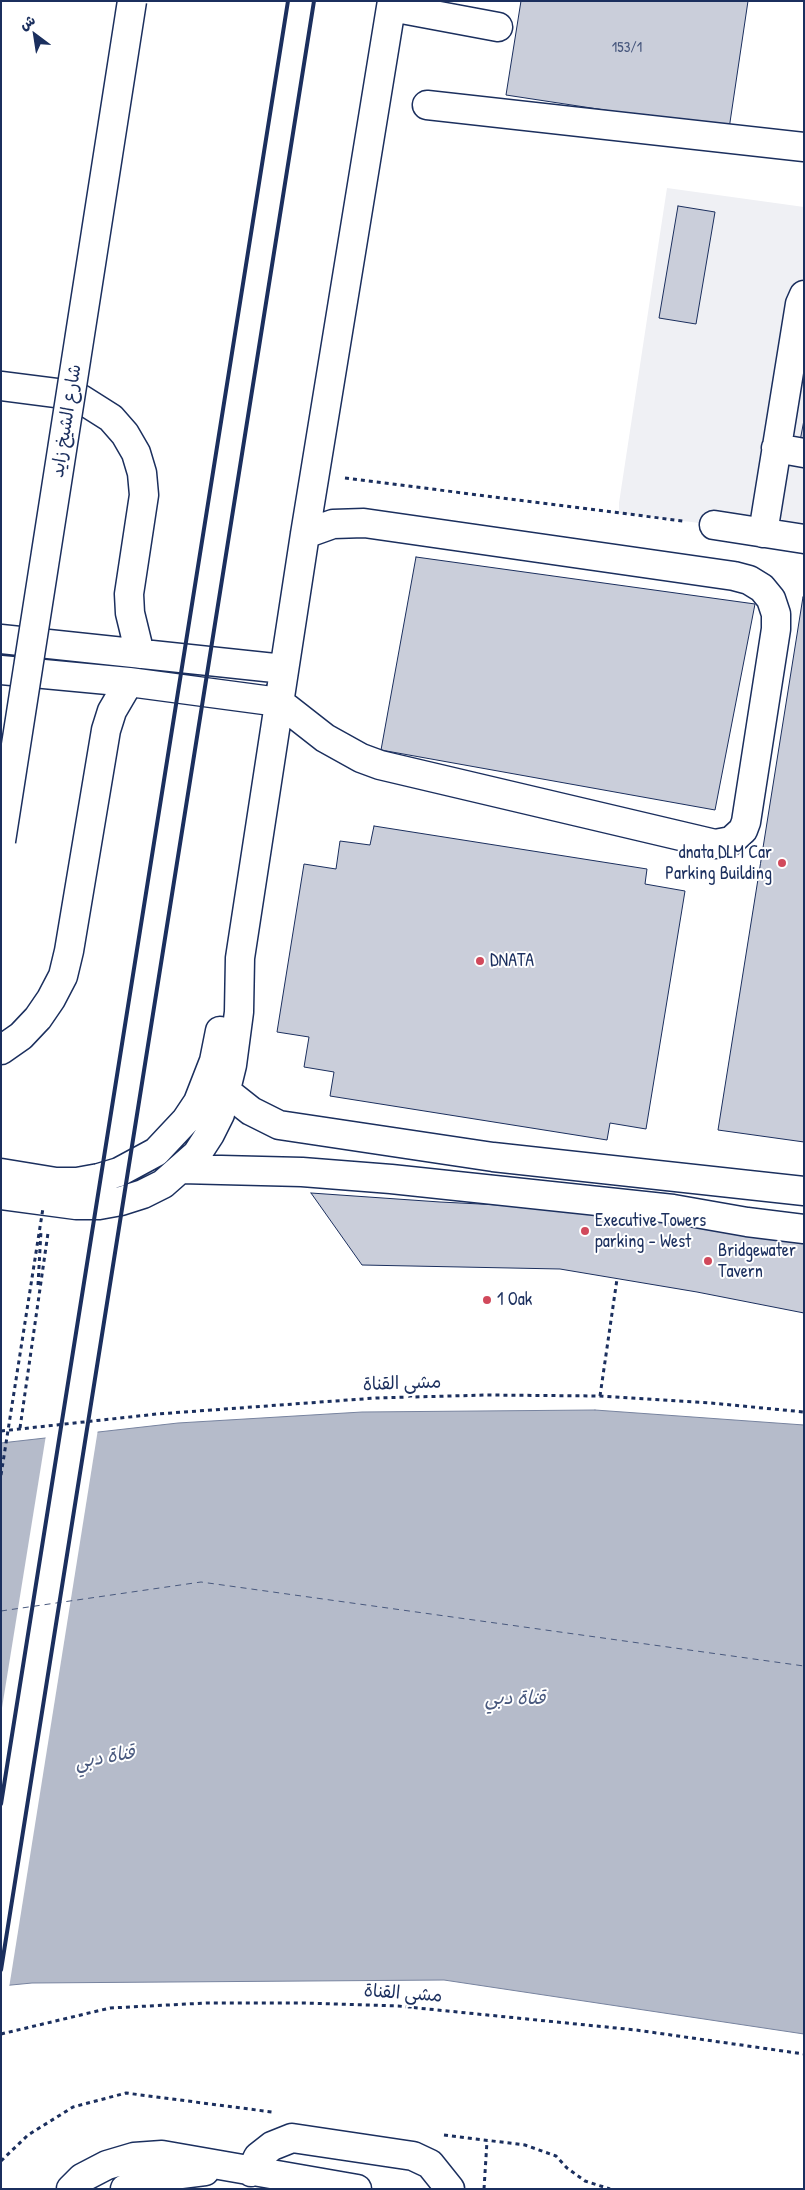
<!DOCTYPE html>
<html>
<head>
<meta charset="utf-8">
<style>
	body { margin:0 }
	#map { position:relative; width:805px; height:2190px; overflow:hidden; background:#fff; font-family:"Patrick Hand","Playpen Sans Arabic",sans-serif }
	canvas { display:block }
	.frame { position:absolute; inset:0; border:2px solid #1b2f5e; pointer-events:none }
	.north { position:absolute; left:10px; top:10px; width:50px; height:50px; -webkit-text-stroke:4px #fff; paint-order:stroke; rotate:329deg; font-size:14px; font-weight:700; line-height:20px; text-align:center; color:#1b2f5e }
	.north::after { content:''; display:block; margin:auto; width:18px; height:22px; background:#1b2f5e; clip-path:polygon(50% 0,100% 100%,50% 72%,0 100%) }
</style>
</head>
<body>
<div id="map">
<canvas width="805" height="2190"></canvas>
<div class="frame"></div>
<div class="north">ش</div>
</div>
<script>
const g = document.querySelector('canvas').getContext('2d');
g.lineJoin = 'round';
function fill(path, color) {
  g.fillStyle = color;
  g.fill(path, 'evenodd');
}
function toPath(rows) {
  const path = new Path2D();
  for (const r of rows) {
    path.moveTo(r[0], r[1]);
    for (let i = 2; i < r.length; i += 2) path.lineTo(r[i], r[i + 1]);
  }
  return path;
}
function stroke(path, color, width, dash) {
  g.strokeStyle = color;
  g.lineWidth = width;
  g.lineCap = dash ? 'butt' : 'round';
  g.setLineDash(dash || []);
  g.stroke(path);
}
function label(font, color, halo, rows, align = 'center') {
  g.font = font + ' "Patrick Hand","Playpen Sans Arabic",sans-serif';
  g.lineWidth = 4;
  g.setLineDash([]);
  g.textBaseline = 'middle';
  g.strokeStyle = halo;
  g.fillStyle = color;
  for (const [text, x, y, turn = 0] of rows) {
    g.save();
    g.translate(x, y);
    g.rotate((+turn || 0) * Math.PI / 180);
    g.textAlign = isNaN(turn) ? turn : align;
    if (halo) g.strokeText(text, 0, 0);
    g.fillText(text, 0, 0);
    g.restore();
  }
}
const built = toPath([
	[667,188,804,207,804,536,619,513,619,503]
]);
const water = toPath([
	[595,1410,804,1425,804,2034,444,1980,32,1983,1,1986,1,1443,178,1423,362,1412,595,1410]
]);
const pier = toPath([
	[98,1429,9,1988,1,1989,1,1714,46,1435]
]);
const ferry = toPath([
	[1,1611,201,1582,804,1666]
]);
const building = toPath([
	[521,1,748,1,729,129,506,95,521,1],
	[678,206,715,212,696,324,659,318,678,206],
	[804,420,804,442,800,441,804,420],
	[416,557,755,604,715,810,381,750,416,557],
	[803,597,804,597,804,1142,718,1130,803,597],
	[374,826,647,869,645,884,685,891,646,1129,610,1123,607,1140,330,1096,334,1072,304,1067,309,1037,277,1032,304,864,336,869,340,841,370,845,374,826],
	[311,1193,440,1202,581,1209,804,1240,804,1313,697,1292,560,1269,362,1265,311,1193]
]);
const path = toPath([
	[345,478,683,521],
	[38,1285,41,1231],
	[600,1396,617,1279],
	[20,1428,48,1233],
	[1,1431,157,1414,376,1398,487,1395,600,1396,711,1403,804,1412],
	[1,2034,110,2008,206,2003,302,2003,398,2006,636,2030,804,2054],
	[444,2135,525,2145,556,2156,567,2168,585,2181,610,2189],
	[1,2161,28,2135,73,2107,126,2093,272,2112],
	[484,2189,487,2141]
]);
const minor = toPath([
	[391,7,498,27],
	[427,105,804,147],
	[1,386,64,394,81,399,111,418,125,434,136,453,142,473,144,495,129,594,130,613,140,654],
	[776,448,804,453],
	[714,525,804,539],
	[763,533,800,304,804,295],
	[1,639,284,669],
	[1,670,129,682,279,702,325,738,361,758,380,765,715,844,731,841,743,830,746,822,776,629,776,614,771,599,762,588,749,580,734,576,364,523,333,524,305,534],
	[1,1050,21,1036,38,1018,51,999,63,976,69,951,106,730,112,711,129,682],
	[227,1092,251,1111,279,1125,493,1157,804,1191],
	[181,1169,302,1172,391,1179,673,1209,747,1222,804,1229],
	[1,1173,56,1182,77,1182,99,1178,119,1172,156,1152,186,1120,198,1102,214,1061,220,1031],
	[1,1195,76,1205,99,1205,121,1201,143,1194,163,1184,197,1154,210,1134,220,1114,232,1065,239,1012,240,958,305,534,392,1],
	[251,2172,258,2157,272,2146,292,2138,413,2156,430,2164,450,2189],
	[71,2189,82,2178,107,2165,134,2157,162,2155,357,2189],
	[125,2189,158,2177,205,2171]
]);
const rail = toPath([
	[1,1804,288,1],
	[1,1970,314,1]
]);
const pathBridge = toPath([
	[1,1475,43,1208]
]);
const highwayBridge = toPath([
	[1,841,132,1]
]);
const markers = [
	[782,863,5,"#d1495b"],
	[480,961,5,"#d1495b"],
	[585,1231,5,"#d1495b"],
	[708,1261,5,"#d1495b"],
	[487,1300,5,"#d1495b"]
];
const numberNames = [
	["153/1",627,48]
];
const streetNames = [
	["شارع الشيخ زايد",67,421,-81],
	["مشي القناة",402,1384,-2],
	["مشي القناة",403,1994,4]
];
const poiNames = [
	["dnata DLM Car",772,853,"right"],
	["Parking Building",772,874,"right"],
	["DNATA",490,961],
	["Executive Towers",595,1221],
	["parking - West",595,1242],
	["Bridgewater",718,1251],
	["Tavern",718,1272],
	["1 Oak",497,1300]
];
const waterNames = [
	["قناة دبي",515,1699],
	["قناة دبي",105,1758,-10]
];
fill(built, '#eff0f4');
fill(water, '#b5bbca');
stroke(water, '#77839f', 1);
fill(pier, '#fff');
stroke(ferry, '#49597e', 1, [6, 5]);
fill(building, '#caceda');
stroke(building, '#1b2f5e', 1);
stroke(minor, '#1b2f5e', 31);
stroke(path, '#1b2f5e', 3, [4, 4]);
stroke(minor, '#fff', 28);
stroke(rail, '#1b2f5e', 4);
stroke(highwayBridge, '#1b2f5e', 31, []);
stroke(pathBridge, '#1b2f5e', 3, [4, 4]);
stroke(highwayBridge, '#fff', 28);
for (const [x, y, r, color] of markers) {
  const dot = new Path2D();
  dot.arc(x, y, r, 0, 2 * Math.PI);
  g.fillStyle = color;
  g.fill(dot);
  stroke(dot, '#fff', 2);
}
label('15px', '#47577d', null, numberNames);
label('18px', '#1b2f5e', '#fff', streetNames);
label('18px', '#1b2f5e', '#fff', poiNames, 'left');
label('italic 19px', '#49597e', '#fff', waterNames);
</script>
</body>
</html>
